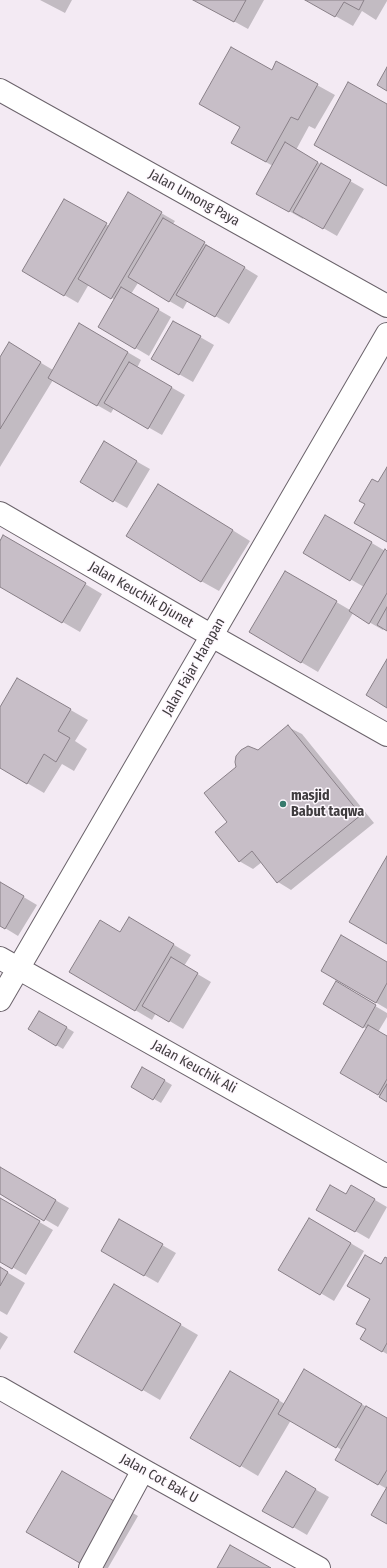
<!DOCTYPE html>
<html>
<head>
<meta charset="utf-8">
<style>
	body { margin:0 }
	canvas { display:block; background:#f3eaf3 }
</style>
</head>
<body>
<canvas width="387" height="1568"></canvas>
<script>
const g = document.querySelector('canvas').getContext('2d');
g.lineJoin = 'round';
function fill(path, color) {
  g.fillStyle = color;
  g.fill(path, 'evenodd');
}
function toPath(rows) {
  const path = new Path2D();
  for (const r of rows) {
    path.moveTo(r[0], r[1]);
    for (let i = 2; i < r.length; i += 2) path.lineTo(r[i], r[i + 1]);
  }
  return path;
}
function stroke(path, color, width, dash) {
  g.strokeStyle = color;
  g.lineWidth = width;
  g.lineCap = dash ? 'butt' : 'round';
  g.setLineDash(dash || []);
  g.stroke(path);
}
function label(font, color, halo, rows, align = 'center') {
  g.font = font + ' "Fira Sans Condensed",sans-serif';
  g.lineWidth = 3;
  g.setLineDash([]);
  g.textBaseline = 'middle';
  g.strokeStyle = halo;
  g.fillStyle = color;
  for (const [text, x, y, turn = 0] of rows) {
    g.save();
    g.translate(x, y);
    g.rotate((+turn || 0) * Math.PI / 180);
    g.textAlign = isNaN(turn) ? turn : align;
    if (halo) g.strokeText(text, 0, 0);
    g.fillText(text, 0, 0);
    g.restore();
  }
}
const shadow = toPath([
	[40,0,72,0,65,13],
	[195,0,264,0,248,29],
	[307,0,387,0,387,1,376,20,362,11,353,26],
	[272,72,317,85,335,95,315,129,309,126,296,150,364,189,337,236,304,217,303,219,257,193,273,166,249,153],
	[128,194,175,221,173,224,258,276,229,324,188,300,183,309,138,283,131,294,171,317,149,356,100,327,115,300,89,284,78,303,23,271,65,200,109,226],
	[174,322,214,345,193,382,152,359],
	[79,324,141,360,137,368,185,395,162,435,114,408,111,413,53,380,0,467,0,359,26,354,53,370],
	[104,443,150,469,127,508,81,482],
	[176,495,250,541,219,591,201,581],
	[326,516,387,552,387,630,384,628,383,630,353,613,318,672,250,632,285,572,350,610,364,587,304,552],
	[4,536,102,594,80,632,0,586,0,539,2,540],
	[17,679,88,720,75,741,87,749,74,771,62,764,44,793,0,767,0,709],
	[288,727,302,734,374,823,291,890,278,882,262,862,253,869,239,861,229,822,258,751],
	[0,883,37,905,18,936,0,925],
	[129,918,191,955,184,966,211,982,183,1029,156,1013,152,1020,135,1010,121,933],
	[387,963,387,1009,322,971],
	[336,983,387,1013,387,1017,378,1032,387,1037,387,1100,341,1073,367,1029,324,1004],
	[40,1012,74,1032,63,1049,29,1029],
	[143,1068,172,1085,161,1103,132,1086],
	[0,1168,69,1208,58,1227,0,1193],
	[351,1186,387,1207,369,1239,317,1209,346,1196],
	[0,1199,53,1230,26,1275,0,1260],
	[120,1221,176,1253,158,1283,102,1251],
	[323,1227,364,1251,334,1301,280,1269],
	[387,1259,387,1354,361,1339,367,1328,372,1299,381,1265],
	[0,1268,25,1283,7,1315,0,1311],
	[114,1286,198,1335,160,1400,76,1351],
	[0,1332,8,1337,0,1350],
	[305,1371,387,1419,387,1489,337,1460,342,1450,291,1420,258,1476,192,1437,230,1372,285,1404],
	[63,1472,138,1516,108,1568,90,1568],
	[286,1473,329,1497,307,1535,264,1510]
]);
const building = toPath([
	[193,0,246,0,234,22,193,0],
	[305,0,364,0,359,10,344,2,335,17,305,0],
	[231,47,272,70,276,61,318,84,298,120,291,117,266,162,231,143,240,127,199,104,231,47],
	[387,67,387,91,377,85,387,67],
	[348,82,387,104,387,186,314,145,348,82],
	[285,142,318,162,289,212,256,194,285,142],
	[321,163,351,180,323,229,293,212,321,163],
	[128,192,162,212,111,299,78,279,128,192],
	[64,199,107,223,64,296,22,271,64,199],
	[163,218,205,242,169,302,128,277,163,218],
	[206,245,245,267,215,317,176,295,206,245],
	[121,287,159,309,135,349,98,327,121,287],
	[173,321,201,336,179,375,151,359,173,321],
	[79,323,128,352,97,406,48,378,79,323],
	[9,342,41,362,0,429,0,357,9,342],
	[129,362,172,387,148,429,104,403,129,362],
	[104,441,137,461,113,502,80,482,104,441],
	[387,467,387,542,354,523,365,504,359,501,372,479,378,482,387,467],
	[158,484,233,530,201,582,126,536,158,484],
	[325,515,372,542,350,581,303,553,325,515],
	[3,535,86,583,62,623,0,587,0,541,3,535],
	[385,549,387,551,387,593,369,624,349,611,385,549],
	[285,571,337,601,301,663,249,632,285,571],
	[387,607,387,631,377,625,387,607],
	[387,659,387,708,366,695,387,659],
	[17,678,71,709,58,731,70,738,56,762,44,754,27,784,0,768,0,707,17,678],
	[288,725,361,815,277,883,252,851,239,862,215,832,227,822,204,793,236,767,235,762,236,756,241,750,248,746,258,750,288,725],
	[387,856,387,944,349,922,387,856],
	[0,882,24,896,5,929,0,926,0,882],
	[129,917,174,944,135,1011,69,972,100,920,120,932,129,917],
	[341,935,387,962,387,983,376,1003,321,971,341,935],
	[171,957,198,973,169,1022,142,1006,171,957],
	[336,981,376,1005,363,1028,323,1004,336,981],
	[39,1011,67,1027,56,1046,28,1029,39,1011],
	[368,1025,387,1036,387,1079,378,1095,340,1073,368,1025],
	[142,1067,165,1080,153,1100,131,1087,142,1067],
	[387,1084,387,1102,379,1097,387,1084],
	[0,1167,56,1200,44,1221,0,1194,0,1167],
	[330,1185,346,1194,351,1185,375,1199,355,1232,316,1210,330,1185],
	[0,1198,40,1221,12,1269,0,1262,0,1198],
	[309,1218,351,1243,320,1295,278,1270,309,1218],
	[119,1219,163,1244,144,1276,101,1251,119,1219],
	[365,1255,381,1264,385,1257,387,1258,387,1343,382,1352,360,1339,366,1329,356,1324,370,1299,347,1286,365,1255],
	[0,1267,8,1272,0,1286,0,1267],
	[114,1284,181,1324,142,1391,74,1352,114,1284],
	[304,1369,362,1404,336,1448,278,1414,304,1369],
	[230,1371,279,1400,240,1467,190,1438,230,1371],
	[366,1406,387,1418,387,1470,378,1485,335,1460,366,1406],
	[62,1471,121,1505,85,1566,26,1532,62,1471],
	[286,1471,316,1489,293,1528,262,1511,286,1471],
	[387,1487,387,1524,371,1515,387,1487],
	[230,1545,271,1568,217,1568,230,1545]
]);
const minor = toPath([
	[0,90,387,306],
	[0,513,212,636,387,735],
	[0,958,387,1176],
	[0,1000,387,334],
	[0,1388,143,1470,319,1568],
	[90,1568,143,1470]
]);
const markers = [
	[283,804,4,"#377a6d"]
];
const streetNames = [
	["Jalan Umong Paya",194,198,29],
	["Jalan Keuchik Djunet",141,595,30],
	["Jalan Fajar Harapan",194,667,-60],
	["Jalan Keuchik Ali",194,1067,29],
	["Jalan Cot Bak U",159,1479,29]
];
const poiNames = [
	["masjid",291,796],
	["Babut taqwa",291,812]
];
fill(shadow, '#0003');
fill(building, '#c7bec7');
stroke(building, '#898088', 1);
stroke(minor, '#6b636b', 24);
stroke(minor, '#fff', 22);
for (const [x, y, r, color] of markers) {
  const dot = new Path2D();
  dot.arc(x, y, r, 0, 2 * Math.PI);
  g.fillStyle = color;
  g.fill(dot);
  stroke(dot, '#fef8fe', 1.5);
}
label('14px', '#3f3b3e', '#fef8fe', streetNames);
label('bold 14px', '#3f3b3e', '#fef8fe', poiNames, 'left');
</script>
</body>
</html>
